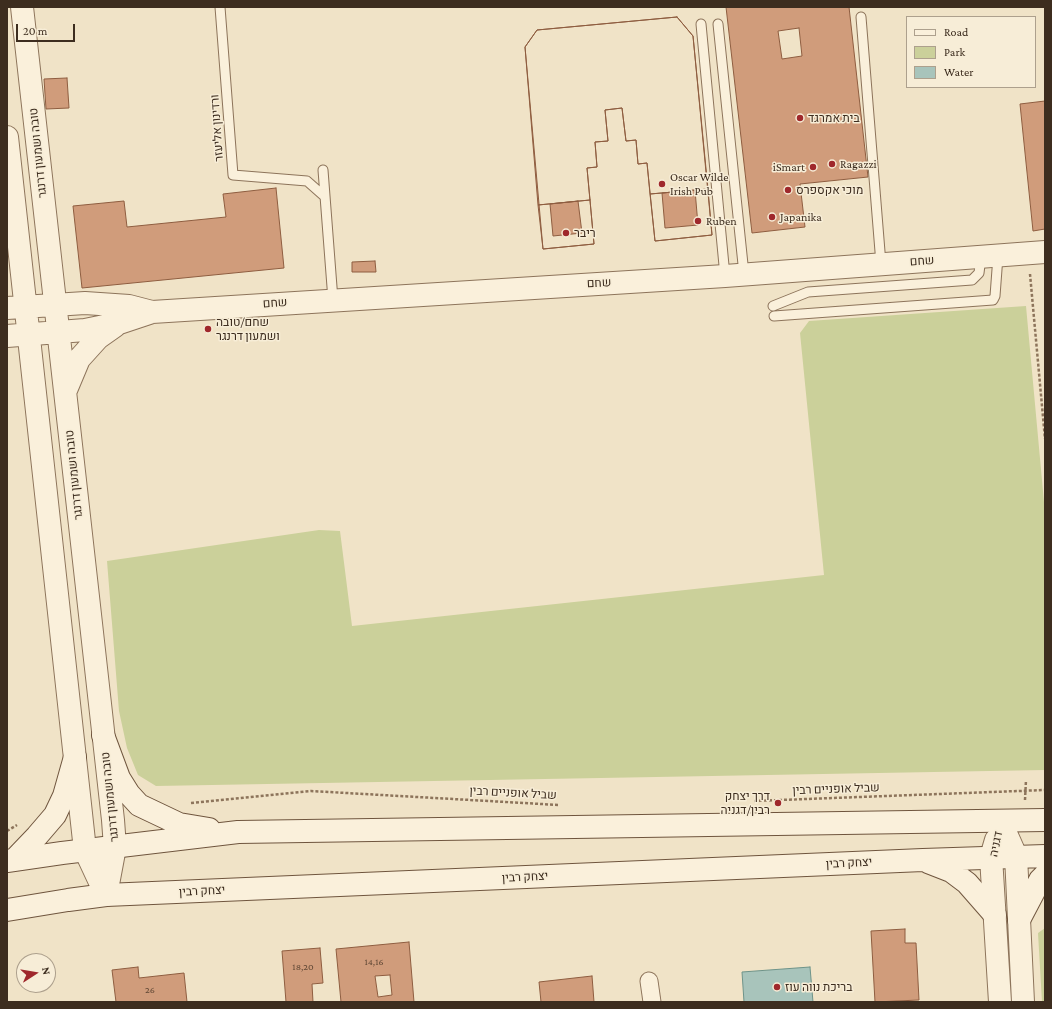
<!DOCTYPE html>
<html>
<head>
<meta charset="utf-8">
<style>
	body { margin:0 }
	#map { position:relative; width:1052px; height:1009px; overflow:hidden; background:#f0e3c7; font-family:"Crimson Pro",serif }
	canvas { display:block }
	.frame { position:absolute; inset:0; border:8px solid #3d2d1f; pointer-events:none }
	.legend { position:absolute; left:906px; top:16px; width:130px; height:72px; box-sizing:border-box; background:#f7edd7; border:1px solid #ada08d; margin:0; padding:5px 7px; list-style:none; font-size:12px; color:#3d2d1f }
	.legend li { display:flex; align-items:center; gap:8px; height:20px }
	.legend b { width:20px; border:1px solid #ada08d }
	.north { position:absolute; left:16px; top:953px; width:40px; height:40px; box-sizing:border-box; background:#f7edd7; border:1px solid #ada08d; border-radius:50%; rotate:78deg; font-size:11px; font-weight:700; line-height:16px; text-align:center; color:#3d2d1f }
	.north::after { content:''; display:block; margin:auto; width:14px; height:18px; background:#9f282c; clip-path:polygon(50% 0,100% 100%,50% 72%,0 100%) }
	.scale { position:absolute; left:16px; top:24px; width:59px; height:18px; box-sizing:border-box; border:2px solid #3d2d1f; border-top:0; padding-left:5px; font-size:12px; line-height:14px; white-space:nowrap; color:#3d2d1f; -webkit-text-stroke:3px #f7edd7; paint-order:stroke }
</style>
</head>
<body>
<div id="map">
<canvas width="1052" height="1009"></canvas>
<div class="frame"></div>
<ul class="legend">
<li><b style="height:5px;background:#faf0db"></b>Road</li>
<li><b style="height:11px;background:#cbd09a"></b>Park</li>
<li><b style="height:11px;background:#a8c4bb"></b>Water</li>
</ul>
<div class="north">N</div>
<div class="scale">20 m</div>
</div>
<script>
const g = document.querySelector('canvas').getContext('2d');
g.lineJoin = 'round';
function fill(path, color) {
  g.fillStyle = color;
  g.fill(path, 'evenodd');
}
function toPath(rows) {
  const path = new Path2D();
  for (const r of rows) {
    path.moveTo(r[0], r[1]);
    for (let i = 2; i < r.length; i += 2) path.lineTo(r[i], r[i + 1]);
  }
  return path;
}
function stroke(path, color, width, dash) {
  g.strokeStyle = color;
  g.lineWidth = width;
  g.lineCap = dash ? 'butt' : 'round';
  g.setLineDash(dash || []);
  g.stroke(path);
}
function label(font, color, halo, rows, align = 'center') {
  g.font = font + ' "Crimson Pro",Heebo,serif';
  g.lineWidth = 3;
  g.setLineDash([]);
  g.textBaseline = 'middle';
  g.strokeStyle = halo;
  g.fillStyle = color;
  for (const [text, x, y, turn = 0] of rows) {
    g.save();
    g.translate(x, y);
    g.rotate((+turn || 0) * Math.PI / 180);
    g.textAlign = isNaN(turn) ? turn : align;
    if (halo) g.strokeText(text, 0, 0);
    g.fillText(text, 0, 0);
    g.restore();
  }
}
const green = toPath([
	[1026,306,1045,513,1045,770,156,786,138,775,127,748,119,711,107,561,319,530,340,531,352,626,824,575,800,333,809,321],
	[1045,928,1045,1002,1042,1002,1038,933]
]);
const water = toPath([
	[810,967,813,1002,744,1002,742,972,810,967]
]);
const building = toPath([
	[726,7,849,7,868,177,800,184,805,227,752,233,726,7],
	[799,28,802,56,782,59,778,31,799,28],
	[677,17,693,36,712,235,655,241,647,163,638,164,636,140,626,141,622,108,605,110,608,141,595,142,597,167,587,168,594,244,543,249,525,47,537,30,677,17],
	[677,17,693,36,708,189,650,194,647,163,638,164,636,140,626,141,622,108,605,110,608,141,595,142,597,167,587,168,590,200,538,205,525,47,537,30,677,17],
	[67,78,69,108,46,109,44,79,67,78],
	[1045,101,1045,229,1033,231,1020,104,1045,101],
	[276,188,284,268,82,288,73,206,124,201,127,227,226,217,223,194,276,188],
	[708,189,712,235,655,241,650,194,708,189],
	[695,190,698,225,665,228,662,193,695,190],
	[590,200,594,244,543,249,538,205,590,200],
	[578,201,582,233,553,236,550,204,578,201],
	[375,261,376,272,352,272,352,262,375,261],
	[905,929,905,943,916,943,919,1000,875,1002,871,931,905,929],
	[409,942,414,1002,341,1002,336,949,409,942],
	[390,975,392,995,378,997,375,976,390,975],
	[320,948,323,983,312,984,313,1002,286,1002,282,951,320,948],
	[138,967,139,978,184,973,187,1002,116,1002,112,970,138,967],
	[592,976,594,1002,541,1002,539,982,592,976]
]);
const path = toPath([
	[1030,274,1045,439],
	[1025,800,1026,780],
	[754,801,1045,790],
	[191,803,311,791,559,805],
	[7,831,17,825]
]);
const service = toPath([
	[220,7,233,175,307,181,324,196],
	[861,17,881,264],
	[701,24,725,276],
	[718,24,744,274],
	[323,170,333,300],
	[773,306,808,292,972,280,979,273,981,257],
	[774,316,993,300,995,296,998,256]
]);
const minor = toPath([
	[649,981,652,1002]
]);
const tertiary = toPath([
	[22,7,113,820,115,847,106,895],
	[7,137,85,850,106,895],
	[7,308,85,303,129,306,152,312,725,276,1045,252],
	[7,336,85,330,119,323,152,312],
	[66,390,79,359,98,338,115,326],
	[1001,822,1016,856,1023,1002],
	[996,840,991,857,1000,1002]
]);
const secondary = toPath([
	[103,735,119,778,129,794,139,805,179,824,209,829],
	[14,860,37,836,55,815,64,796,75,757],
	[7,861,62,853,238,832,1045,820],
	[928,862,951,871,967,883,995,915],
	[7,910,68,900,106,895,923,860,1045,856],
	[1019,920,1040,880,1045,875]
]);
const markers = [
	[800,118,4,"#9f282c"],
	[832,164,4,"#9f282c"],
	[813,167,4,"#9f282c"],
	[662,184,4,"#9f282c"],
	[788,190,4,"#9f282c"],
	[772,217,4,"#9f282c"],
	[698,221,4,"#9f282c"],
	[566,233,4,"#9f282c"],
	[208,329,4,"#9f282c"],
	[778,803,4,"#9f282c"],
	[777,987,4,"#9f282c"]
];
const numberNames = [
	["14,16",374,962],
	["18,20",303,967],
	["26",150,990]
];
const poiNames = [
	["בית אמרגד",808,118],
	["Ragazzi",840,164],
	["iSmart",805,167,"right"],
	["Oscar Wilde",670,177],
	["Irish Pub",670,191],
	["מוכי אקספרס",796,190],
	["Japanika",780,217],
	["Ruben",706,221],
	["ריבר",574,233],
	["שחם/טובה",216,322],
	["ושמעון דרנגר",216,336],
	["דרך יצחק",770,796,"right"],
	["רבין/דגניה",770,810,"right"],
	["בריכת נווה עוז",785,987]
];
const streetNames = [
	["ורדינון אליעזר",217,128,-94],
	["טובה ושמעון דרנגר",38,153,-96],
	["שחם",922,261,-4],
	["שחם",599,283,-3],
	["שחם",275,303,-4],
	["טובה ושמעון דרנגר",74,475,-96],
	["שביל אופניים רבין",836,789,-2],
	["שביל אופניים רבין",513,793,3],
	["טובה ושמעון דרנגר",110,797,-96],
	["דגניה",996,844,-78],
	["יצחק רבין",849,863,-3],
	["יצחק רבין",525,877,-3],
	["יצחק רבין",202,891,-3]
];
fill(green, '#cbd09a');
fill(water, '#a8c4bb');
stroke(water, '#6e9389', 1);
fill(building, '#d09c7b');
stroke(building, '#8e5d40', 1);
stroke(service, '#8d745b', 11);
stroke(minor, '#8d745b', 19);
stroke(tertiary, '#8d745b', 24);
stroke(secondary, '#6f553e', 24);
stroke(path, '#8d745b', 2.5, [3, 2]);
stroke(service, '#faf0db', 9);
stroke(minor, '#faf0db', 17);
stroke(tertiary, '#faf0db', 22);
stroke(secondary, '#faf0db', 22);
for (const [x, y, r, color] of markers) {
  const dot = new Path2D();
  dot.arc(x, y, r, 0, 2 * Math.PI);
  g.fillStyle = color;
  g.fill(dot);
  stroke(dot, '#f7edd7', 1.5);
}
label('10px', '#624936', null, numberNames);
label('12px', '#3d2d1f', '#f7edd7', poiNames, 'left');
label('12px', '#3d2d1f', '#f7edd7', streetNames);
</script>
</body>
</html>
